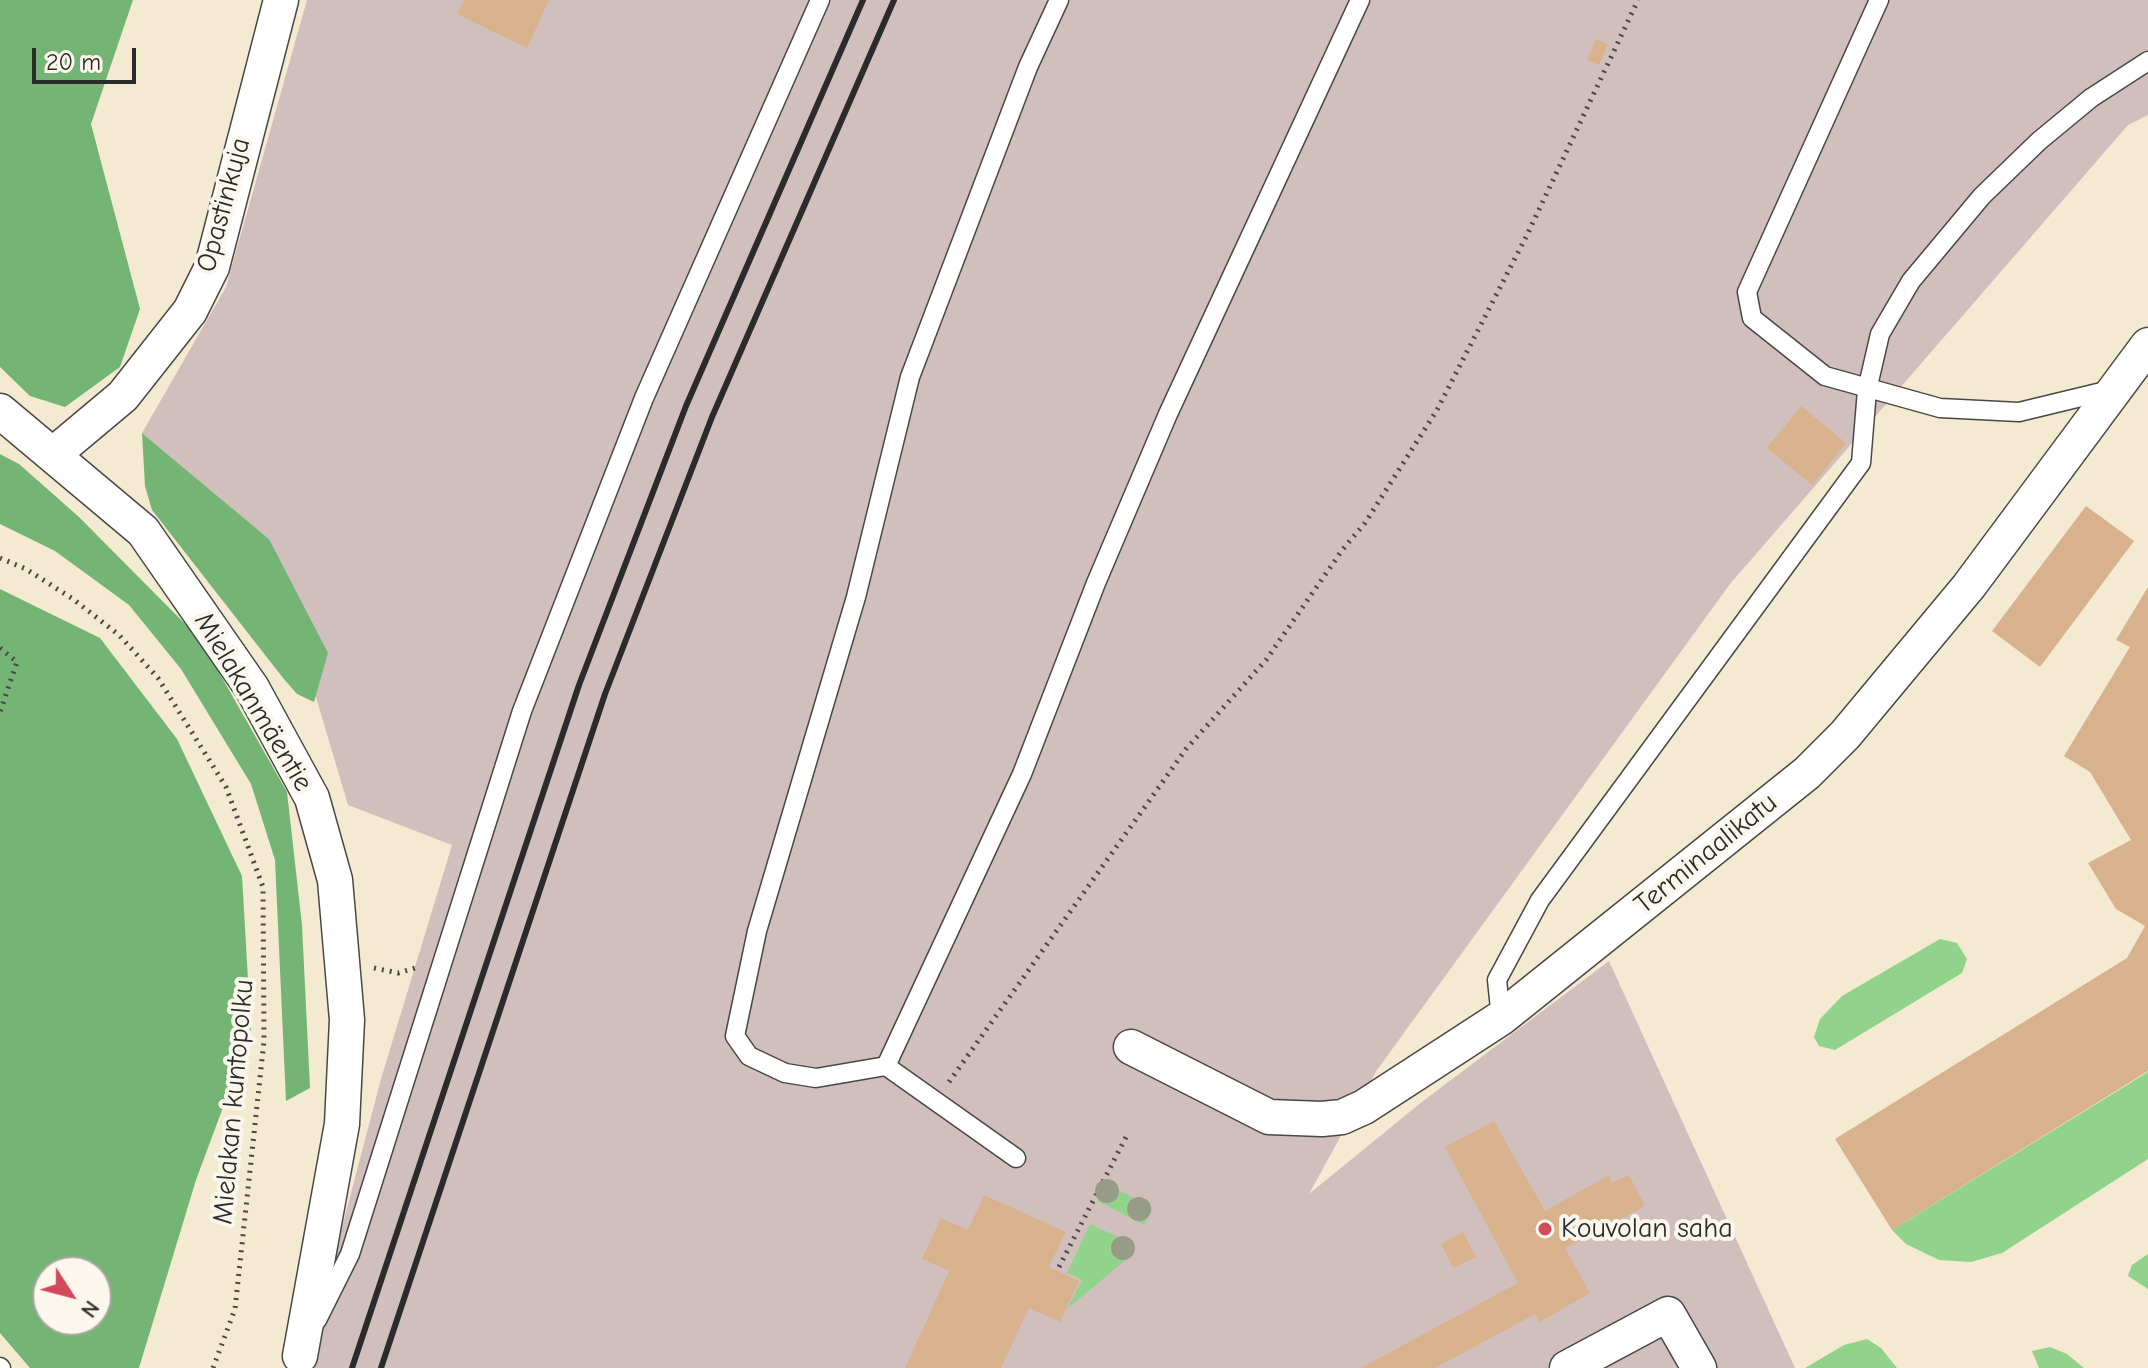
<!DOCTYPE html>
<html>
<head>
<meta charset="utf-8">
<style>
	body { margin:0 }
	#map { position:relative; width:2148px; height:1368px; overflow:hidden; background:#f4e9d1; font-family:"Comic Neue",sans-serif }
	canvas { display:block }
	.north { position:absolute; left:32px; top:1256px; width:80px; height:80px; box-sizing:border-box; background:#fbf7ec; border:2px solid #a8a59f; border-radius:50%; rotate:126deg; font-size:22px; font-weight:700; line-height:32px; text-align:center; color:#2b2b2b }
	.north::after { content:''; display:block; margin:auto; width:28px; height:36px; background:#d1495b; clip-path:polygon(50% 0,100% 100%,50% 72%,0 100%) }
	.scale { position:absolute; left:32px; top:48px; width:104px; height:36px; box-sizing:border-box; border:4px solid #2b2b2b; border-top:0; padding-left:10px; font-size:24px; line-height:28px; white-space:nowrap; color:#2b2b2b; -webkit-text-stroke:6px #fbf7ec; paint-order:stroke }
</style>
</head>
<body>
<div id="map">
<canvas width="2148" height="1368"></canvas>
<div class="north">N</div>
<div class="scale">20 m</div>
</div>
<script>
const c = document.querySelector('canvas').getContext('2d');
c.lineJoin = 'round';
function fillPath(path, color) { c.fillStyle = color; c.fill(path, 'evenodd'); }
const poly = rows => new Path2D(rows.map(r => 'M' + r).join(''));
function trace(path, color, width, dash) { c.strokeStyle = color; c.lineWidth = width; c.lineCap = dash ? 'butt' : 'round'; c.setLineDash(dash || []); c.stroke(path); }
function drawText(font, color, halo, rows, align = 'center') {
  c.font = font + ' "Comic Neue",sans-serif'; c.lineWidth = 8; c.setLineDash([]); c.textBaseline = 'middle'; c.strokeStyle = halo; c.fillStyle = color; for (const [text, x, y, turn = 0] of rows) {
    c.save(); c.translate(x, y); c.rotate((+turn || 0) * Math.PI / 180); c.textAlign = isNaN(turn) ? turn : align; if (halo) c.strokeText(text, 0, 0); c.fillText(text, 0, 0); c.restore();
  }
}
const industrial = poly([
	[307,0,2148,0,2148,115,2128,125,1730,584,1377,1070,1309,1194,1423,1101,1609,961,1795,1368,305,1368,381,1079,452,845,348,805,269,539,142,433,226,287]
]);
const green = poly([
	[1940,939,1957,943,1967,959,1962,973,1835,1050,1819,1046,1814,1037,1820,1019,1842,996],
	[2148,1072,2148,1159,2002,1253,1971,1262,1939,1260,1906,1244,1892,1230],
	[1107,1184,1153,1208,1144,1225,1098,1201],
	[1090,1224,1133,1244,1127,1259,1067,1309,1082,1280,1067,1273],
	[2148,1254,2148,1289,2128,1276,2132,1265],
	[1867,1339,1881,1348,1897,1368,1805,1368,1844,1345],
	[2050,1347,2067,1354,2084,1368,2039,1368,2032,1351]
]);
const forest = poly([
	[0,0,133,0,91,124,140,309,120,367,65,407,30,396,0,367],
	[142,433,269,539,328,653,314,702,297,694,283,678,152,510,145,486],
	[0,454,19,464,79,517,200,639,287,792,302,925,310,1088,286,1101,275,860,251,784,181,669,129,605,55,551,0,524],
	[0,589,100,638,177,739,242,876,251,1032,196,1180,139,1368,30,1368,0,1333],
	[48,1272,96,1272,96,1320,48,1320]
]);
const building = poly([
	[464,0,549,0,527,48,457,14],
	[1596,39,1608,44,1599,65,1587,60],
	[1801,406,1846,443,1812,485,1767,448],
	[2086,506,2134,541,2040,667,1992,631],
	[2148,587,2148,1071,1892,1230,1835,1139,2127,958,2145,926,2116,909,2088,863,2131,840,2090,772,2064,756,2130,647,2116,640],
	[1494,1121,1545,1211,1609,1175,1612,1183,1629,1175,1645,1206,1565,1248,1590,1293,1540,1322,1535,1314,1435,1368,1361,1368,1518,1283,1445,1147],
	[984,1195,1066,1232,1049,1267,1079,1281,1060,1322,1029,1308,1001,1368,905,1368,949,1271,922,1259,941,1218,968,1230],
	[1463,1232,1476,1257,1453,1268,1441,1244]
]);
const path = poly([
	[0,558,26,569,73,599,119,635,158,678,226,787,263,887,264,1041,235,1309,213,1368],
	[0,648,17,662,0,712],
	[374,968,398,973,415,968],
	[949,1082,1186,749,1266,660,1343,549,1365,523,1437,410,1528,233,1638,0],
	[1059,1267,1126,1137]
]);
const service = poly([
	[1879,0,1747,292,1752,318,1825,376,1940,408,2019,412,2110,390],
	[1501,1018,1497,980,1540,900,1861,463,1867,390,1880,334,1911,281,1982,196,2039,141,2091,98,2148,61],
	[886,1066,1022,774,1096,583,1168,414,1360,0],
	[1016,1158,886,1066,816,1078,785,1073,749,1056,735,1036,757,931,856,597,910,377,1028,67,1059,0],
	[317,1320,350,1254,522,711,644,398,820,0],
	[0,1367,1,1368]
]);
const minor = poly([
	[0,411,143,531,252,688,312,798,335,880,347,1020,342,1124,300,1356],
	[55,453,123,396,190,311,212,267,281,0],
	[1131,1047,1269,1117,1322,1119,1342,1117,1364,1107,1501,1018,1807,773,1845,735,1969,586,2148,345],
	[1567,1368,1668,1314,1699,1368]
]);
const rail = poly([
	[352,1368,579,685,686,406,863,0],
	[381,1368,605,694,712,417,894,0]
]);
const trees = [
	[1107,1191],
	[1139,1209],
	[1123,1248]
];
const markers = [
	[1545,1229,8,"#d1495b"]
];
const streetNames = [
	["Opastinkuja",224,205,-75],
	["Mielakanmäentie",253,702,59],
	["Terminaalikatu",1706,854,-39],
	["Mielakan kuntopolku",234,1102,-85]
];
const poiNames = [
	["Kouvolan saha",1561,1229]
];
fillPath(industrial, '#d1bfbe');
fillPath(green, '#91d38a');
fillPath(forest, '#74b576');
fillPath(building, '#d8b28c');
trace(service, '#494844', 21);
trace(minor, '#494844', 37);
trace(path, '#494844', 5, [2, 6]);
trace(service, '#fff', 18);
trace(minor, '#fff', 34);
trace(rail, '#2b2b2b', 6);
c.fillStyle = '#969c86';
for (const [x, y] of trees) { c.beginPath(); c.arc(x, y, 12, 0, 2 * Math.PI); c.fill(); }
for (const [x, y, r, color] of markers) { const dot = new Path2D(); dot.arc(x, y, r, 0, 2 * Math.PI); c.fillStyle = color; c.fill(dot); trace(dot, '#fbf7ec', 3); }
drawText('28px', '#2b2b2b', '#fbf7ec', streetNames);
drawText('28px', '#2b2b2b', '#fbf7ec', poiNames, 'left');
</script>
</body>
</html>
